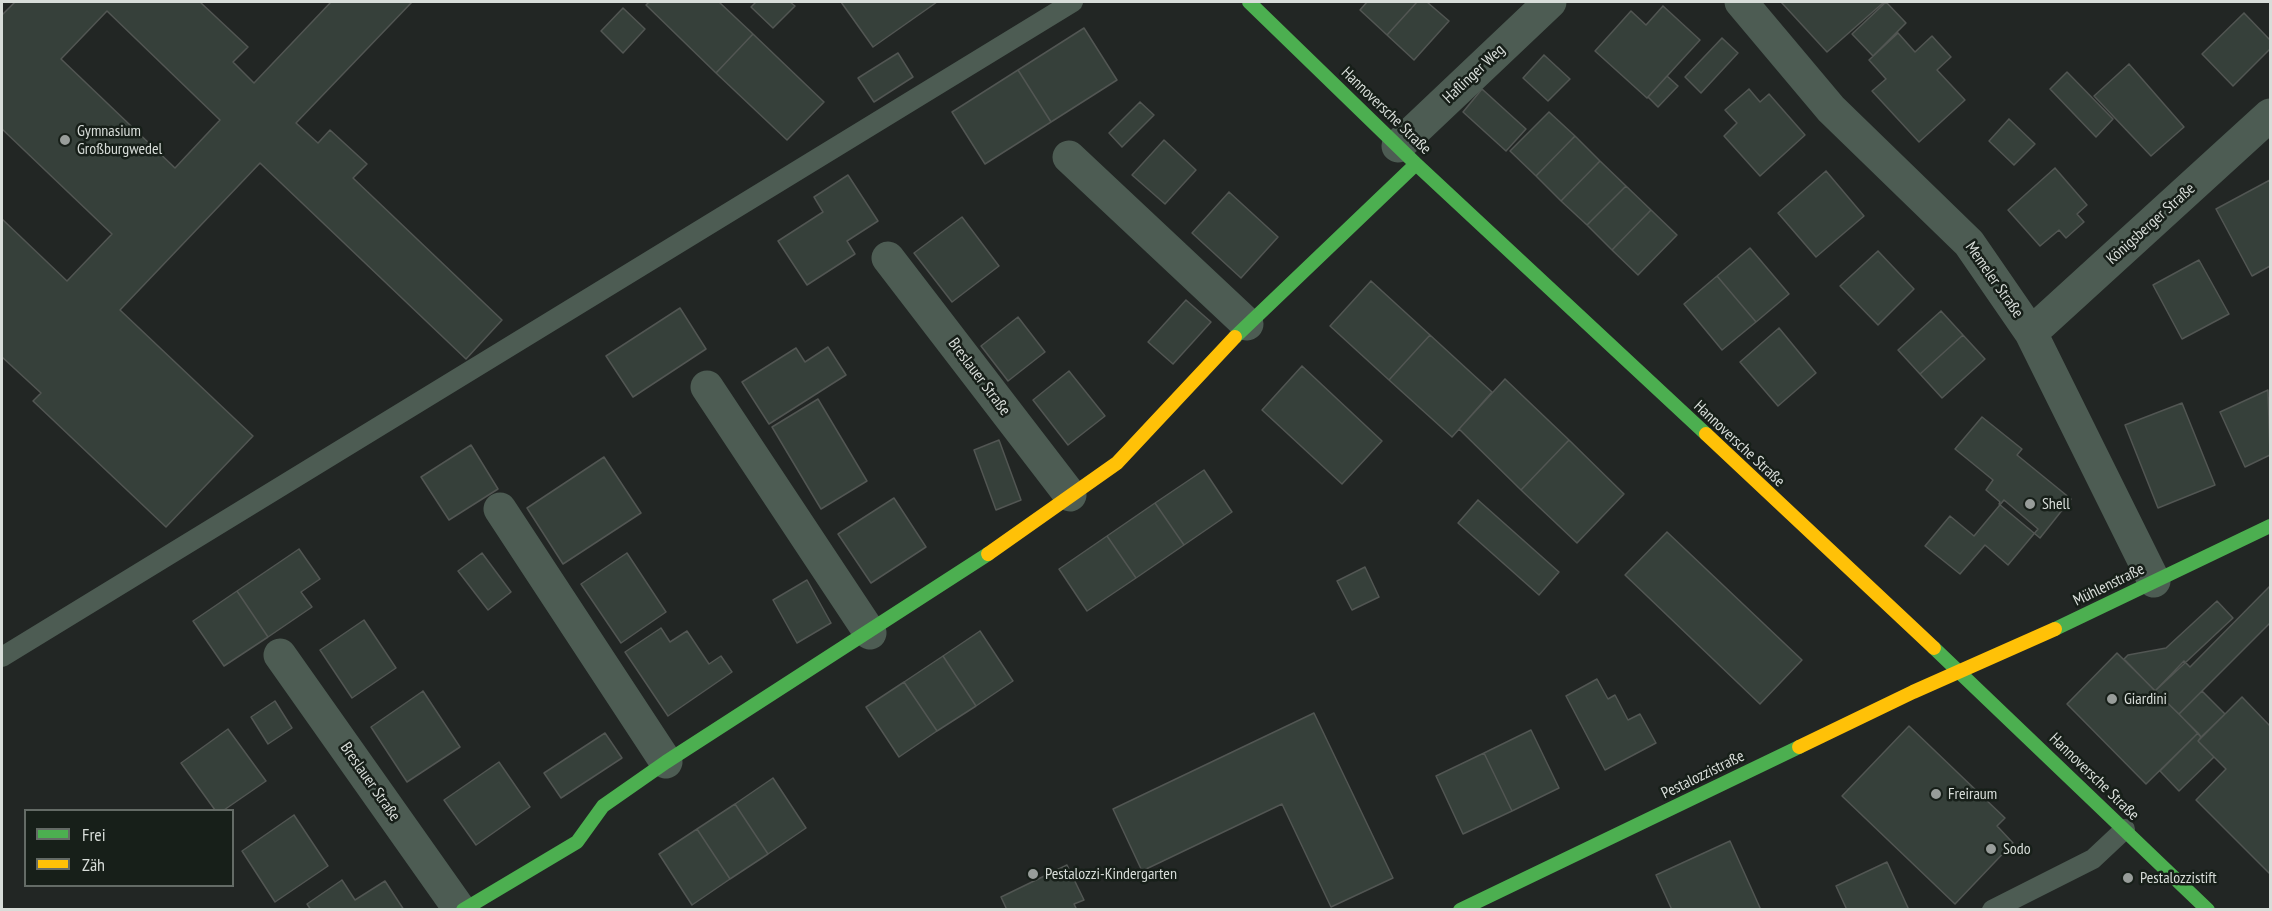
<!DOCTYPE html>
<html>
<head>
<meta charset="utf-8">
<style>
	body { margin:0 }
	#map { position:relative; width:2272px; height:911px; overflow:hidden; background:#222624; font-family:"PT Sans Narrow",sans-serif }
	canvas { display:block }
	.frame { position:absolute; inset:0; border:3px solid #d8ddd9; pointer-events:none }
	.legend { position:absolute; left:24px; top:809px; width:210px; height:78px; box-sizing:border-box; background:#171f19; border:2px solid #646b66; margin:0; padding:8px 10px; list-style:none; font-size:18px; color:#d8ddd9 }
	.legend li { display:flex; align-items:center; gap:12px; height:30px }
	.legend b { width:30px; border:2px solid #646b66 }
</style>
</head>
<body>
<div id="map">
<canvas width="2272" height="911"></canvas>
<div class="frame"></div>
<ul class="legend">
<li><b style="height:8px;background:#4caf50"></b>Frei</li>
<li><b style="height:8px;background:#ffc107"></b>Zäh</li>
</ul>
</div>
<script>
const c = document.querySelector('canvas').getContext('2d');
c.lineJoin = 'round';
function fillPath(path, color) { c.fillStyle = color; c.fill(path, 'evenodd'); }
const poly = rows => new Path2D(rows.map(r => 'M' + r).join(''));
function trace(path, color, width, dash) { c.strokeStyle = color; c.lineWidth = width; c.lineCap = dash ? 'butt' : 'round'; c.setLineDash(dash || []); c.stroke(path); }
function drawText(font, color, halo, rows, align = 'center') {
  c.font = font + ' "PT Sans Narrow",sans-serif'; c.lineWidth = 5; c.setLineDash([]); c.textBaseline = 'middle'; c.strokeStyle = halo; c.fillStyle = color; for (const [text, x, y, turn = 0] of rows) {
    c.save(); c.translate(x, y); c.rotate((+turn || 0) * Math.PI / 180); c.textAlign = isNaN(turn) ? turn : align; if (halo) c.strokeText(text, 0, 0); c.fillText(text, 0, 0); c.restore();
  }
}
const building = poly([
	[15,2,200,2,248,47,233,62,254,83,331,2,412,2,296,123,318,143,330,130,367,164,353,178,502,320,466,359,260,163,120,310,253,436,166,527,33,401,41,393,2,357,2,219,67,281,112,234,2,129,2,15,15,2],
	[107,11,220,120,175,168,61,59,107,11],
	[649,2,719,2,753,34,716,73,646,5,649,2],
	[756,2,790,2,795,6,773,28,751,7,756,2],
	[841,2,937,2,873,47,841,2],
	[1367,2,1417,2,1387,35,1360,10,1367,2],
	[1417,2,1427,2,1449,21,1414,60,1387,35,1417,2],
	[1781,2,1884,2,1827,52,1781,2],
	[1886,2,1906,23,1873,56,1852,34,1886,2],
	[1663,6,1700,40,1647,98,1595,51,1631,11,1646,25,1663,6],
	[623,8,645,29,623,53,601,31,623,8],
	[2244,13,2270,40,2270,49,2233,86,2202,54,2244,13],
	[1084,28,1117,80,1051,122,1018,70,1084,28],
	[1898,33,1915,52,1932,36,1951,57,1937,70,1965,100,1919,142,1872,91,1886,79,1869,60,1898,33],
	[753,34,824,102,787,140,716,73,753,34],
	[1722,38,1738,53,1701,93,1685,77,1722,38],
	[898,53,913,77,874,102,858,78,898,53],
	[1544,55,1570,79,1548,101,1523,78,1544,55],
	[2129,64,2184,127,2151,156,2094,96,2129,64],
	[1018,70,1051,122,985,164,952,112,1018,70],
	[2067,72,2113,119,2096,137,2050,89,2067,72],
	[1667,76,1678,86,1658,107,1648,97,1667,76],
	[1482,89,1526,129,1506,151,1463,112,1482,89],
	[1749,89,1760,102,1769,94,1805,135,1760,176,1724,136,1737,123,1725,110,1749,89],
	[1140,102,1154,115,1122,147,1109,133,1140,102],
	[1549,112,1575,136,1536,176,1510,151,1549,112],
	[2009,119,2035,144,2014,165,1989,141,2009,119],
	[1575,136,1600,161,1561,201,1536,176,1575,136],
	[1164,140,1196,170,1165,204,1132,175,1164,140],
	[1600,161,1626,186,1587,225,1561,201,1600,161],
	[2055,168,2087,205,2077,214,2084,222,2066,238,2059,230,2040,246,2008,210,2055,168],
	[1826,171,1864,216,1816,257,1778,213,1826,171],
	[848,175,878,221,847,241,855,254,807,285,778,241,823,212,814,197,848,175],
	[2270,180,2270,266,2252,276,2216,209,2270,180],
	[1626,186,1651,210,1612,250,1587,225,1626,186],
	[1229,192,1278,237,1241,278,1192,233,1229,192],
	[1651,210,1677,235,1638,275,1612,250,1651,210],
	[962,217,999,266,952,302,914,253,962,217],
	[1750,248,1789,294,1756,322,1717,276,1750,248],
	[1878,251,1914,289,1878,325,1840,286,1878,251],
	[2199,260,2229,314,2182,339,2153,285,2199,260],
	[1717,276,1756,322,1722,350,1684,304,1717,276],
	[1371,281,1430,335,1389,380,1330,326,1371,281],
	[1186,300,1211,322,1173,364,1148,342,1186,300],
	[680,308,706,349,633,397,606,356,680,308],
	[1941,311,1963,335,1920,374,1898,350,1941,311],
	[1018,317,1045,352,1008,381,981,346,1018,317],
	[1779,328,1816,373,1778,406,1740,362,1779,328],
	[1430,335,1492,392,1452,437,1389,380,1430,335],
	[1963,335,1985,359,1942,398,1920,374,1963,335],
	[828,347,846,375,769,424,742,382,796,348,805,362,828,347],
	[1302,366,1382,441,1342,484,1262,410,1302,366],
	[1069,371,1105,416,1068,445,1033,400,1069,371],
	[1505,379,1569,440,1521,490,1459,429,1505,379],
	[2268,390,2270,455,2245,467,2220,412,2268,390],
	[818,399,867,481,821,509,772,427,818,399],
	[2182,403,2215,485,2158,508,2125,425,2182,403],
	[1982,417,2022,449,2017,455,2071,499,2040,538,1999,504,2000,502,1986,490,1993,480,1955,449,1982,417],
	[999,440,1021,500,996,510,974,450,999,440],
	[1569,440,1624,494,1577,543,1521,490,1569,440],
	[471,445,498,489,449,520,421,477,471,445],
	[604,457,641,513,563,564,527,508,604,457],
	[1204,470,1232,512,1184,545,1155,503,1204,470],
	[894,498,926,547,871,583,838,534,894,498],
	[1478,500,1559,572,1539,595,1458,523,1478,500],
	[2004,500,2038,529,2008,565,1985,545,1960,574,1925,546,1950,516,1974,536,2004,500],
	[1155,503,1184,545,1136,578,1107,536,1155,503],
	[1667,532,1802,660,1760,704,1625,575,1667,532],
	[1107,536,1136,578,1087,611,1059,569,1107,536],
	[299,549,320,579,301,592,312,607,268,637,237,591,299,549],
	[482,553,511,592,488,610,458,571,482,553],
	[627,553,666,612,621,643,581,584,627,553],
	[1365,567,1379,597,1352,610,1337,581,1365,567],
	[807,580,831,623,797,643,773,600,807,580],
	[2270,586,2270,623,2179,714,2155,691,2184,661,2190,667,2270,586],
	[237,591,268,637,224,666,193,621,237,591],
	[2217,601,2233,618,2155,691,2124,659,2128,655,2166,648,2217,601],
	[364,620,396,668,352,698,320,650,364,620],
	[661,628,670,642,687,631,709,664,721,656,732,672,668,716,625,652,661,628],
	[980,631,1013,681,976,706,943,656,980,631],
	[2117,653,2198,733,2146,784,2067,704,2117,653],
	[943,656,976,706,937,731,904,682,943,656],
	[1597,679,1608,699,1615,695,1628,720,1640,714,1656,743,1605,770,1566,696,1597,679],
	[904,682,937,731,899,757,866,707,904,682],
	[423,691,460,747,407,782,371,727,423,691],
	[2202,691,2225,714,2201,737,2179,714,2202,691],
	[2242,697,2270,726,2270,874,2196,800,2226,769,2198,741,2242,697],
	[275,701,292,728,268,744,251,717,275,701],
	[1314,713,1393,878,1331,907,1282,804,1142,871,1113,809,1314,713],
	[1909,726,2005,818,1997,826,2013,843,1955,904,1842,796,1909,726],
	[228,729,266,781,224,810,215,810,181,763,228,729],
	[1531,730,1559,788,1512,811,1484,753,1531,730],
	[605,733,622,758,561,798,544,773,605,733],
	[2198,733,2201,737,2198,741,2214,757,2179,791,2160,771,2198,733],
	[1484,753,1512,811,1463,834,1436,776,1484,753],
	[499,762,530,807,476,845,444,800,499,762],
	[773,778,806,828,768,854,735,804,773,778],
	[735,804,768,854,730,879,697,829,735,804],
	[294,815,328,866,275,902,242,851,294,815],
	[697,829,730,879,692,905,659,854,697,829],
	[1730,841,1761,910,1672,910,1656,875,1730,841],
	[1887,862,1909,910,1847,910,1836,886,1887,862],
	[1067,865,1084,900,1074,904,1077,910,1007,910,1001,897,1067,865],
	[342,880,355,900,385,881,404,910,311,910,307,904,342,880]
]);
const lane = poly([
	[2,657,1073,2],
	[1992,910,2093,859,2125,829]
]);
const street = poly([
	[1741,2,1831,109,1969,243,2031,333,2154,581],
	[1398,146,1550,2],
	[1069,157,1247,324],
	[888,258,1070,495],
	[2031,333,2270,115],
	[707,387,870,633],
	[500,509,666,762],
	[280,655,460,910]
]);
const fast = poly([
	[1249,2,1416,164,1706,434],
	[1235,337,1416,164],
	[2055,629,2270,526],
	[1934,648,2208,910],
	[463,910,577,842,603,806,666,762,988,554],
	[1460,910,1799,747]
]);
const slow = poly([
	[1706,434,1934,648],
	[988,554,1117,463,1235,337],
	[1799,747,1913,692,2055,629]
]);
const markers = [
	[65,140,6,"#989d9a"],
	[2030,504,6,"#989d9a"],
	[2112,699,6,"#989d9a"],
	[1936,794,6,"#989d9a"],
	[1991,849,6,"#989d9a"],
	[1033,874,6,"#989d9a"],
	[2128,878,6,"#989d9a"]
];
const streetNames = [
	["Haflinger Weg",1474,74,-43],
	["Hannoversche Straße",1386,111,44],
	["Königsberger Straße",2151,224,-42],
	["Memeler Straße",1994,280,55],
	["Breslauer Straße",979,377,53],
	["Hannoversche Straße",1739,444,43],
	["Mühlenstraße",2109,585,-26],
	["Pestalozzistraße",1703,775,-26],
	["Hannoversche Straße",2094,777,44],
	["Breslauer Straße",370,782,55]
];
const poiNames = [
	["Gymnasium",77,131],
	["Großburgwedel",77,149],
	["Shell",2042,504],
	["Giardini",2124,699],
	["Freiraum",1948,794],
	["Sodo",2003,849],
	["Pestalozzi-Kindergarten",1045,874],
	["Pestalozzistift",2140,878]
];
fillPath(building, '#36403a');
trace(building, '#525653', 1.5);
trace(lane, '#4d5c53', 20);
trace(street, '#4d5c53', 33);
trace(fast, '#4caf50', 14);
trace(slow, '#ffc107', 14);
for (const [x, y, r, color] of markers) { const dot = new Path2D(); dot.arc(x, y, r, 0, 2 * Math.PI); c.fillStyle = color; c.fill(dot); trace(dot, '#171f19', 2); }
drawText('16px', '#d8ddd9', '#171f19', streetNames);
drawText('16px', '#d8ddd9', '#171f19', poiNames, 'left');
</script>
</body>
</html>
